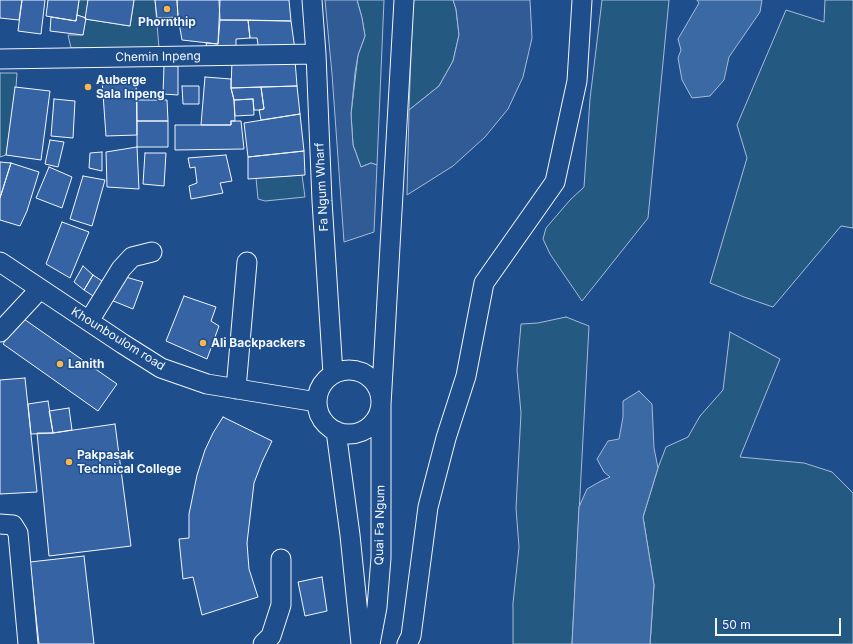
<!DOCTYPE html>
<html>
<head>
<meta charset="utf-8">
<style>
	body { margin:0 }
	#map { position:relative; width:853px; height:644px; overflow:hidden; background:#1f4e8c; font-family:Inter,sans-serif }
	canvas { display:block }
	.scale { position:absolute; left:715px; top:618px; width:126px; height:18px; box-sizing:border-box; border:2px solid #f2f6ff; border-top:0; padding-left:5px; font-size:12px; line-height:14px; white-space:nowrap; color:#f2f6ff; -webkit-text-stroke:3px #1f4e8c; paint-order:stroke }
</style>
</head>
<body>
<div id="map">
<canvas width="853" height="644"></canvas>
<div class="scale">50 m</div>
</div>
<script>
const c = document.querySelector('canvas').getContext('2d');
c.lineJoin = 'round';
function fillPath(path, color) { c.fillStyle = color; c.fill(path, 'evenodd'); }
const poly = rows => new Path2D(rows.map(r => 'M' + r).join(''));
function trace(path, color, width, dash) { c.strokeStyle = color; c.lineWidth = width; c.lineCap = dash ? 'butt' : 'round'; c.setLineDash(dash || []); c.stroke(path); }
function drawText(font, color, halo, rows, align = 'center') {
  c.font = font + ' Inter,sans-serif'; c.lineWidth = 3; c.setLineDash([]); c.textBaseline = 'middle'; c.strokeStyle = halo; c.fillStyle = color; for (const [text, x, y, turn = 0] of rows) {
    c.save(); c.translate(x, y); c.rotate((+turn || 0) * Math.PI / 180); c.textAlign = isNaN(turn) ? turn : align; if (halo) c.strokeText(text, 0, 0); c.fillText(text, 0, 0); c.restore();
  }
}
const green = poly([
	[79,0,88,0,86,18,77,15,79,0],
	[134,0,155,0,159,48,71,48,68,35,83,35,85,19,130,26,134,0],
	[357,0,384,0,377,165,371,163,361,167,353,145,351,114,358,55,365,36,362,18,357,0],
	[413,0,453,0,456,9,459,35,453,61,439,86,409,110,413,0],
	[602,0,669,0,648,218,582,301,550,254,543,239,546,228,570,200,584,187,590,99,602,0],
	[825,0,853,0,853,228,841,226,773,307,744,297,710,283,747,158,737,125,786,10,824,22,825,0],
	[0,73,17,73,16,87,6,155,0,157,0,73],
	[302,175,305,197,265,201,258,199,256,178,302,175],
	[566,317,589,326,572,644,513,644,513,603,519,547,516,508,521,413,517,370,521,324,538,323,566,317],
	[730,332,780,359,740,457,804,463,832,472,853,493,853,644,650,644,654,585,643,517,658,468,666,447,688,437,700,416,723,390,730,332]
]);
const parking = poly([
	[325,0,357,0,362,18,365,36,358,55,355,73,351,114,353,145,361,167,371,163,377,165,374,232,344,242,332,74,325,0],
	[453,0,530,0,532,38,523,77,508,109,485,137,453,166,407,195,409,110,439,86,453,61,459,35,456,9,453,0]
]);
const water = poly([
	[697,0,762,0,760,12,729,57,724,80,710,96,692,98,682,80,678,58,681,50,678,39,699,3,697,0],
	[639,391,652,404,654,448,658,468,643,517,654,585,650,644,572,644,579,507,587,489,601,481,610,477,604,472,597,459,608,441,619,439,623,417,623,401,639,391]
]);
const building = poly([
	[0,0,22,0,19,20,0,18,0,0],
	[22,0,45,0,41,34,18,31,22,0],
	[48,0,79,0,76,21,46,16,48,0],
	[88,0,134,0,130,26,85,19,88,0],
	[155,0,177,0,178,17,157,18,155,0],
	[177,0,220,0,218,44,182,40,178,17,177,0],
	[219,0,289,0,291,21,220,20,219,0],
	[77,15,86,18,83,35,50,31,51,17,76,21,77,15],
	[220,20,248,20,250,38,236,39,236,47,207,48,206,43,218,44,220,20],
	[248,20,291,21,295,50,259,51,257,38,250,38,248,20],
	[295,60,297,86,231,88,232,61,295,60],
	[164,66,178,66,178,95,163,94,164,66],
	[205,77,231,79,231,88,234,100,235,121,231,121,231,125,201,125,205,77],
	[136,79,137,135,106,136,102,80,136,79],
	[182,86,199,86,199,104,183,104,182,86],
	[297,86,300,114,261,120,259,110,264,109,261,87,297,86],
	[15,87,50,91,41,160,6,155,15,87],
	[261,87,264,109,259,110,254,110,253,99,234,100,231,88,261,87],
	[54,99,75,101,73,138,51,136,54,99],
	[253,99,254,115,235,116,234,100,253,99],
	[137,100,167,100,168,121,137,121,137,100],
	[300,114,304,151,248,157,244,123,300,114],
	[137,121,168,121,168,147,137,147,137,121],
	[231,121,241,121,244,149,175,150,175,125,231,125,231,121],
	[50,140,64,142,58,167,45,164,50,140],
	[137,147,139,189,107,187,106,152,137,147],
	[304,151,305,175,248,179,248,157,304,151],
	[102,152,102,171,89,168,90,153,102,152],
	[145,153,166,153,164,186,143,184,145,153],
	[226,155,232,181,220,183,223,193,191,199,189,186,197,183,195,167,190,168,188,158,226,155],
	[0,162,11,163,0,198,0,162],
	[11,163,39,172,27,211,20,226,0,220,0,198,11,163],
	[49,167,72,177,62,208,36,198,49,167],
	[83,176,105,180,92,226,70,219,83,176],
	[62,222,89,232,70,278,46,264,62,222],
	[83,266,93,275,84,290,74,282,83,266],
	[112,273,143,282,133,309,101,296,112,273],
	[93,275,105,283,96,298,84,290,93,275],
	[184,296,216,307,211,321,219,326,207,359,166,341,184,296],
	[21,317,117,384,98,411,3,344,21,317],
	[25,378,37,492,0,494,0,380,25,378],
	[48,401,53,433,31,434,28,404,48,401],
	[69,408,72,430,53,433,49,411,69,408],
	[223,417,272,441,262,462,254,483,247,543,249,569,258,597,202,615,193,577,183,579,179,539,189,538,189,514,197,475,205,450,213,433,223,417],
	[115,424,131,546,49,556,37,433,53,433,115,424],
	[84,556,94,644,39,644,30,562,84,556],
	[322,577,327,611,305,616,298,582,322,577]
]);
const minor = poly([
	[312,0,316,54,322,201,333,374],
	[0,59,316,54],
	[0,262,123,344,161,368,207,384,317,402],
	[89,321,121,269,132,257,152,252],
	[0,332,40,289],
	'317 402a32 32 0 1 1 64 0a32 32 0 1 1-64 0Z',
	[236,389,247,262],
	[336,431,350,535,361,644],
	[0,524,13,525,18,533,28,644],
	[263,644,271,636,281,605,281,559],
	[370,644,377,607,381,558,381,405,404,0],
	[407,644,411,636,428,507,446,438,466,376,484,283,555,182,577,81,582,0]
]);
const markers = [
	[167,9,4,"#ffb74d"],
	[88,87,4,"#ffb74d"],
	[203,343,4,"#ffb74d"],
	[60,364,4,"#ffb74d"],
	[69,462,4,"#ffb74d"]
];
const poiNames = [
	["Phornthip",167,22,"center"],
	["Auberge",96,80],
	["Sala Inpeng",96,94],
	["Ali Backpackers",211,343],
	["Lanith",68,364],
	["Pakpasak",77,455],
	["Technical College",77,469]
];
const streetNames = [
	["Chemin Inpeng",158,57,-1],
	["Fa Ngum Wharf",322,187,-93],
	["Khounboulom road",118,339,32],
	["Quai Fa Ngum",380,525,-89]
];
fillPath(green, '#245a82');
trace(green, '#a8bbd7', 1);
fillPath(parking, '#305b95');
trace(parking, '#a8bbd7', 1);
fillPath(water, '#3b69a3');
trace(water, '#a8bbd7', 1);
fillPath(building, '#3563a3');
trace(building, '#f2f6ff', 1);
trace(minor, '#f2f6ff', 21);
trace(minor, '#1f4e8c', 19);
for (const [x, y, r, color] of markers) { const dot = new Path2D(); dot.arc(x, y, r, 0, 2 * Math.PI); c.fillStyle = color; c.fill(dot); trace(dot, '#1f4e8c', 1.5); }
drawText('bold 12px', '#f2f6ff', '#1f4e8c', poiNames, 'left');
drawText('12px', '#f2f6ff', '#1f4e8c', streetNames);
</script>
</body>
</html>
